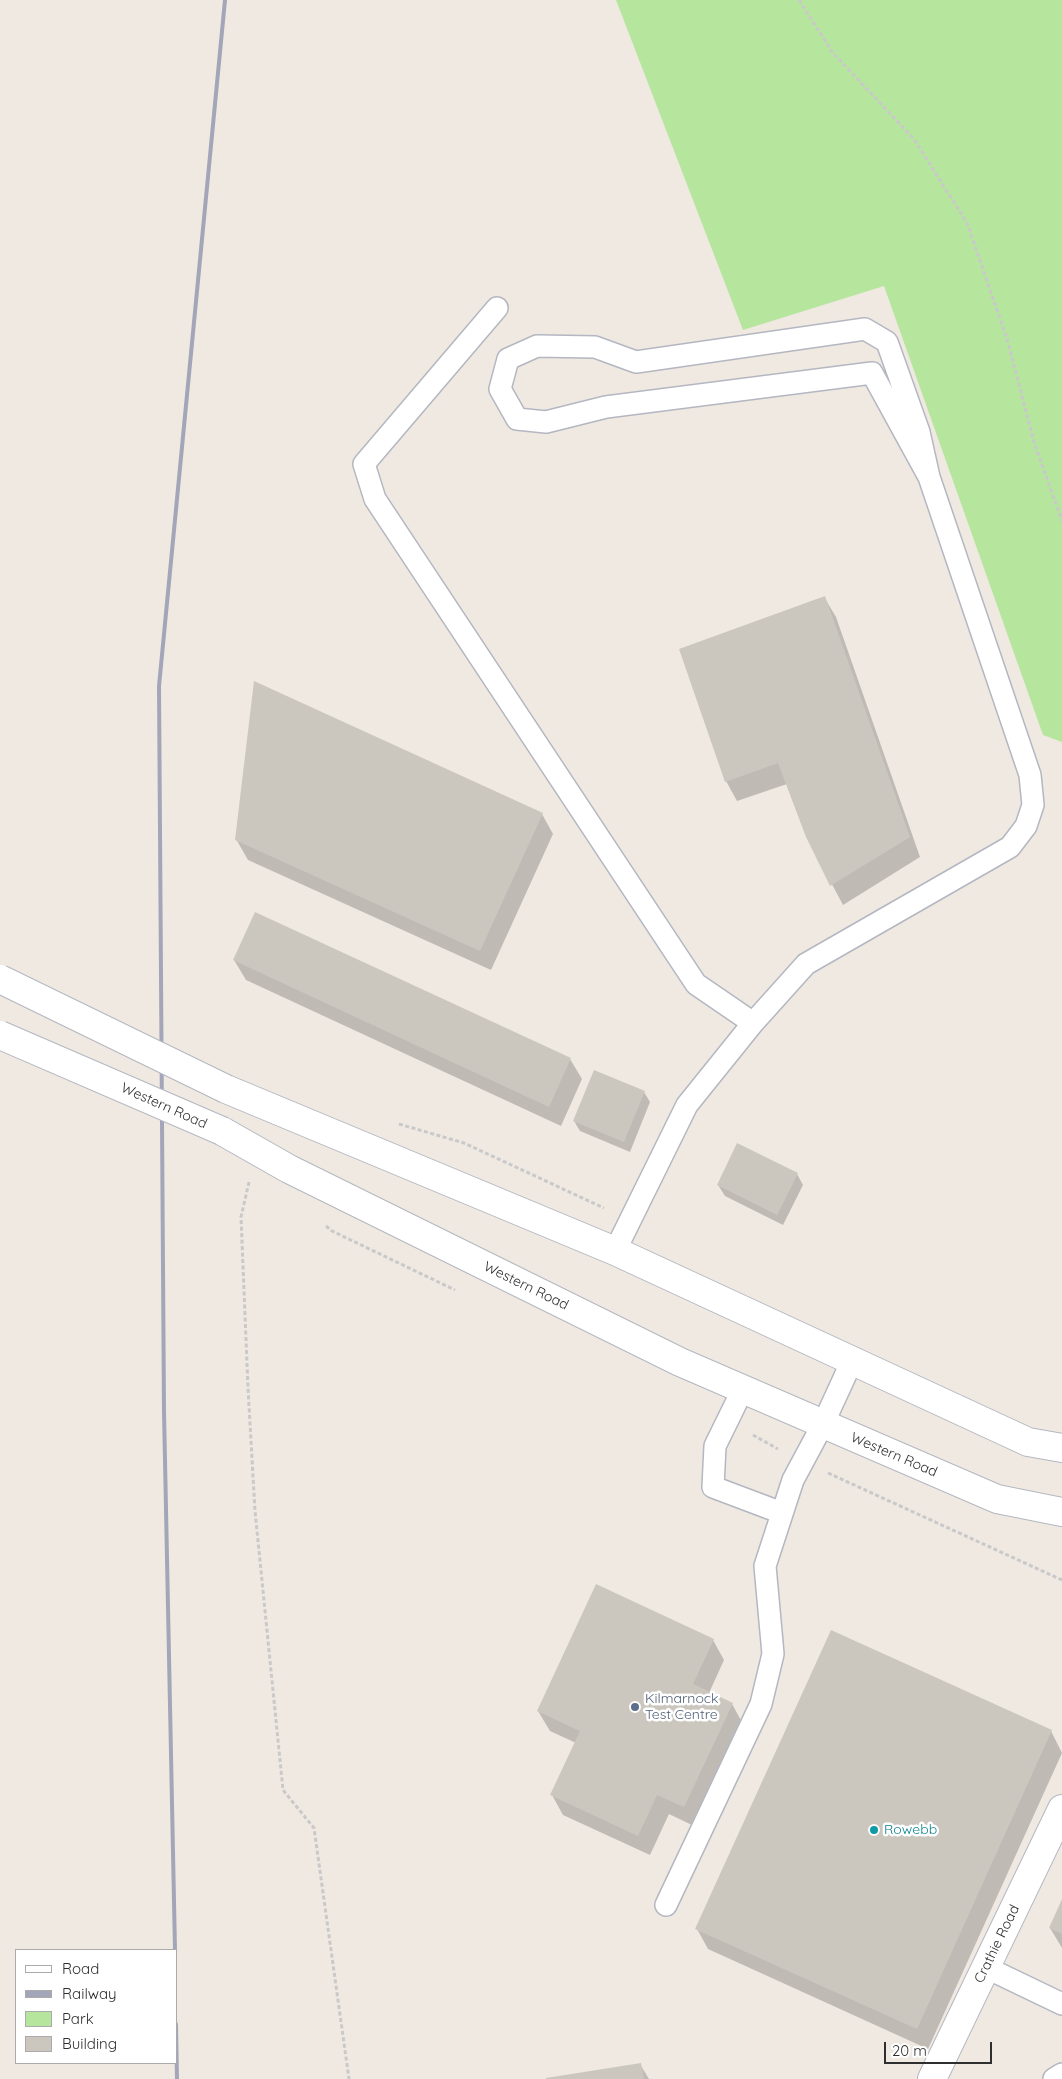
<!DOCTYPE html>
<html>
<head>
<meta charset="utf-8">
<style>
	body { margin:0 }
	#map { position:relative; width:1062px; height:2079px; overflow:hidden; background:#efe9e1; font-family:Quicksand,sans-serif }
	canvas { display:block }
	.legend { position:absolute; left:15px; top:1949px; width:162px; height:115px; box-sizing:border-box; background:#fff; border:1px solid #ababab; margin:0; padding:6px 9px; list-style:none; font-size:15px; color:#2e2e2e }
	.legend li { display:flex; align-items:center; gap:10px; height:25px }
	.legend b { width:25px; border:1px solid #ababab }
	.scale { position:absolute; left:884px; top:2042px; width:108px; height:22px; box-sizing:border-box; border:2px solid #2e2e2e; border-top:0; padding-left:6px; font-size:15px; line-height:18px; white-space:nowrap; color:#2e2e2e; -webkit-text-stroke:4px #fff; paint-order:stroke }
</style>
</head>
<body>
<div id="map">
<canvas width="1062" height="2079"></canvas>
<ul class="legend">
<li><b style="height:6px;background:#fff"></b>Road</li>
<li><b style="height:6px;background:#a3a6b8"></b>Railway</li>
<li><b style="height:14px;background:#b6e59e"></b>Park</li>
<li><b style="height:14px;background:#cbc7bf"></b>Building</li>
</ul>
<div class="scale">20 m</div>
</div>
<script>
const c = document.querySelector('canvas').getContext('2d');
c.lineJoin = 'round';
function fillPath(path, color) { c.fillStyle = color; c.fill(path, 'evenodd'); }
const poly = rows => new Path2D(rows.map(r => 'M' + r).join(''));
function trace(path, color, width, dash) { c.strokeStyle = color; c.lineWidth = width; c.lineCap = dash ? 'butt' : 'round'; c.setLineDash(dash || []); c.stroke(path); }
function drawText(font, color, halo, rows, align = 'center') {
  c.font = font + ' Quicksand,sans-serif'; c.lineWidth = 5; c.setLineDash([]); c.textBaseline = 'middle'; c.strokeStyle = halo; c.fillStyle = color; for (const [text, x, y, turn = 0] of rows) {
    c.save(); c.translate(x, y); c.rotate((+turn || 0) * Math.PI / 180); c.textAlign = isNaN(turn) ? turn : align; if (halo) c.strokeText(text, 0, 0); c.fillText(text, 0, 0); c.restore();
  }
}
const green = poly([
	[616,0,1062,0,1062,742,1043,735,884,286,743,330]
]);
const shadow = poly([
	[824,597,836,617,920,857,843,905,807,837,787,784,737,801,726,781],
	[542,814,553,834,491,970,248,860,236,839],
	[234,960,570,1059,582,1079,561,1126,246,980],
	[644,1092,650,1102,630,1152,580,1131,574,1121],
	[797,1174,803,1185,783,1225,725,1196,718,1185],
	[713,1640,724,1660,709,1693,732,1704,743,1724,696,1827,669,1814,650,1855,563,1815,552,1795,576,1743,550,1731,538,1711],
	[1051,1731,1062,1753,928,2049,708,1949,697,1929],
	[1062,1902,1062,1948,1050,1928],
	[640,2064,649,2079,547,2079]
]);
const building = poly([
	[825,596,910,837,830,886,806,837,778,763,725,782,679,649],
	[254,681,543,813,480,951,235,840],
	[255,912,571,1058,549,1107,233,960],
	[594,1070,645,1091,624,1142,573,1121],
	[737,1143,798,1173,777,1215,717,1185],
	[596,1584,714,1639,693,1684,733,1703,684,1807,657,1795,638,1836,550,1795,580,1731,537,1711],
	[831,1630,1052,1730,917,2029,695,1929],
	[1062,1899,1062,1934,1049,1928],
	[641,2063,644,2079,546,2079,546,2078]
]);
const path = poly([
	[799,0,833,53,914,139,967,223,1007,339,1034,442,1062,521],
	[399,1124,464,1143,604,1208],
	[249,1182,241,1217,248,1388,255,1511,283,1790,314,1828,349,2079],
	[326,1226,332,1231,455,1290],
	[753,1435,778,1449],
	[828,1473,1062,1580]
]);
const lane = poly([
	[497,308,364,464,375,499,696,984,753,1023],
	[615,1251,687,1105,753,1023,806,964,1010,847,1026,826,1033,805,1030,775,929,477,919,432,887,342,865,329,636,362,595,347,537,346,508,359,500,389,517,419,546,422,606,407,872,373,929,477],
	[743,1389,715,1446,713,1487,782,1513],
	[666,1905,761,1704,773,1654,765,1566,793,1480,823,1424,852,1361],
	[985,1967,1062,2004],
	[1054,2079,1062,2074]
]);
const street = poly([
	[932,2079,1062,1809]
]);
const secondary = poly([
	[226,1089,615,1251,1028,1442,1062,1448],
	[222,1131,289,1169,680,1362,997,1499,1062,1512]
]);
const rail = poly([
	[175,1950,164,1411,159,686,225,0],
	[176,2024,177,2079]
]);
const secondaryBridge = poly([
	[0,979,226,1089],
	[0,1035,222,1131]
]);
const markers = [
	[635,1707,5,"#5c6f8a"],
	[874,1830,5,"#0f9aa8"]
];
const streetNames = [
	["Western Road",164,1106,24],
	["Western Road",526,1286,26],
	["Western Road",894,1455,23],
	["Crathie Road",997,1944,-64]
];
const serviceNames = [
	["Kilmarnock",645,1699],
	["Test Centre",645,1715]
];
const cultureNames = [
	["Rowebb",884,1830]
];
fillPath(green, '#b6e59e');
fillPath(shadow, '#0003');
fillPath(building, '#cbc7bf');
trace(lane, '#b4b7c1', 24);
trace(street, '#b4b7c1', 30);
trace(secondary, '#b4b7c1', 30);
trace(path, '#c9c9c9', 3, [4, 2.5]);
trace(lane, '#fff', 21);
trace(street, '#fff', 28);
trace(secondary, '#fff', 28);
trace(rail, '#a3a6b8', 4);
trace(secondaryBridge, '#b4b7c1', 30, []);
trace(secondaryBridge, '#fff', 28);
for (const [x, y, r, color] of markers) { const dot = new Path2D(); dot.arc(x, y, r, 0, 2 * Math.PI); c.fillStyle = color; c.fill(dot); trace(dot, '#fff', 2); }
drawText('14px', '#2e2e2e', '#fff', streetNames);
drawText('14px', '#4e5e75', '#fff', serviceNames, 'left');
drawText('14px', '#0d838f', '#fff', cultureNames, 'left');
</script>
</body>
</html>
